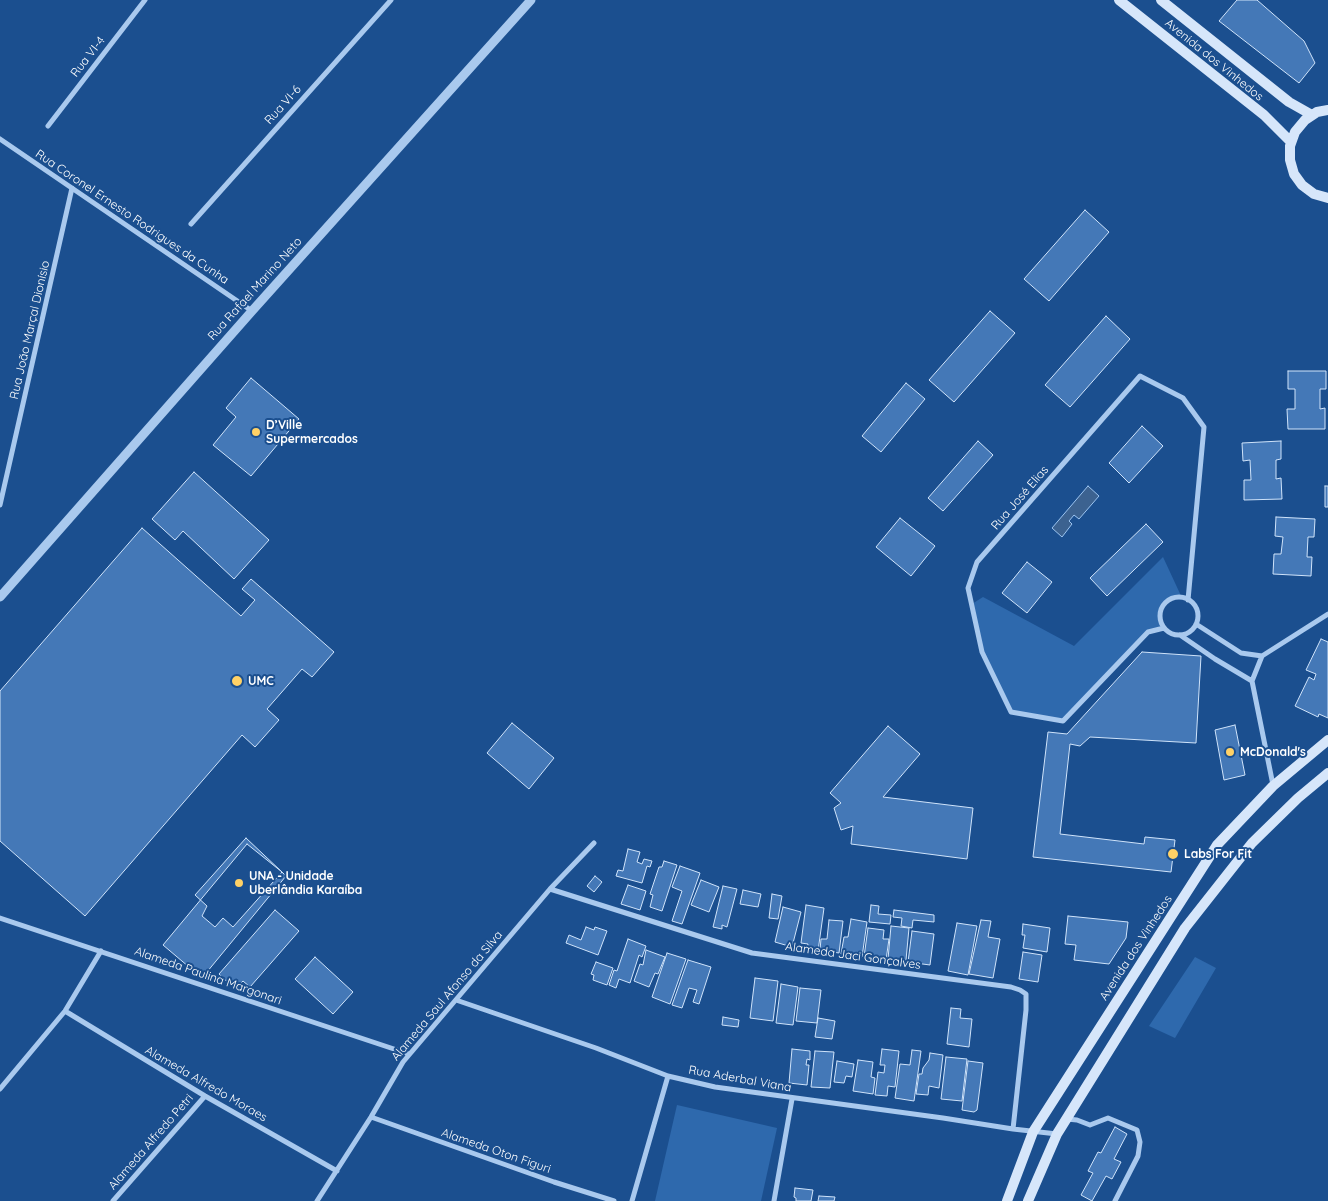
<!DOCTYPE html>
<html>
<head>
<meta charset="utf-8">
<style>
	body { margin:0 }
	canvas { display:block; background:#1b4f8f }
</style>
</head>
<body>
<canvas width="1328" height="1201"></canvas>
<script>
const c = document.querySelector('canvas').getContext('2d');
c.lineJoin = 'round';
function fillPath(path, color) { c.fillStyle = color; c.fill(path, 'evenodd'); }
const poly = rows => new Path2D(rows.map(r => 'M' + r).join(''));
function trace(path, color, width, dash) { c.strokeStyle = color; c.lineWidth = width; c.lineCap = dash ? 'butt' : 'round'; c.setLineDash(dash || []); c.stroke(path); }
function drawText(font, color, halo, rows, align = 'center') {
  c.font = font + ' Quicksand,sans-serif'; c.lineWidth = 4; c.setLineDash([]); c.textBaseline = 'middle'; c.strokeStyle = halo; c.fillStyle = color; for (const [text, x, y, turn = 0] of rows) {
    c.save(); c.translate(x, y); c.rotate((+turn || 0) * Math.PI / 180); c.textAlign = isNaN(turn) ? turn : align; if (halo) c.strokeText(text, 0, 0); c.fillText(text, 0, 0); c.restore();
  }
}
const green = poly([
	[1163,557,1182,598,1169,600,1161,610,1160,616,1164,628,1148,632,1063,721,1011,712,982,652,972,604,983,597,1074,646],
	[1195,957,1216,968,1175,1038,1149,1026],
	[677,1105,777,1128,761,1201,655,1201]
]);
const water = poly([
	[1088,486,1099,496,1079,519,1074,515,1069,521,1072,524,1062,537,1052,528,1088,486]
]);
const building = poly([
	[1237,0,1257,0,1304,41,1315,63,1299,83,1219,21,1237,0],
	[1085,210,1109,232,1049,301,1024,279,1085,210],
	[990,311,1015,333,954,402,929,380,990,311],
	[1106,316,1130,339,1070,407,1045,385,1106,316],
	[1288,371,1326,371,1326,389,1320,389,1320,409,1325,408,1325,429,1288,429,1287,409,1295,409,1295,389,1288,389,1288,371],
	[251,378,299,419,251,476,213,445,236,417,226,408,251,378],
	[906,383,925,399,881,452,862,436,906,383],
	[1142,426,1163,446,1129,483,1109,463,1142,426],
	[978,441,993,455,943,511,928,498,978,441],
	[1281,441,1281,459,1276,460,1276,479,1281,478,1282,499,1244,500,1244,480,1251,480,1250,460,1243,461,1242,443,1281,441],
	[194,472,269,540,234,579,183,531,175,540,152,519,194,472],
	[1325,486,1328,486,1328,507,1325,507,1325,486],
	[1276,517,1315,519,1314,537,1308,537,1307,557,1312,557,1311,576,1273,574,1274,554,1281,554,1283,537,1275,536,1276,517],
	[900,518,935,546,911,576,876,547,900,518],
	[1146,524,1163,542,1107,596,1090,578,1146,524],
	[142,528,241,616,255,600,242,589,251,579,334,652,312,677,302,669,267,709,279,720,255,747,242,735,85,916,0,841,0,691,142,528],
	[1027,562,1052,582,1027,613,1002,593,1027,562],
	[1321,639,1328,642,1328,718,1319,714,1318,717,1295,706,1309,677,1314,680,1316,674,1306,670,1321,639],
	[1142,652,1201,656,1196,743,1090,737,1080,746,1070,744,1060,834,1144,844,1145,837,1175,840,1171,872,1033,857,1048,732,1067,734,1142,652],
	[512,723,554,758,529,789,487,753,512,723],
	[1235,725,1245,775,1224,780,1215,730,1235,725],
	[888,726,920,754,883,797,973,808,967,859,851,844,853,826,841,830,834,808,841,803,830,793,888,726],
	[246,838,282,872,233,927,223,918,215,927,202,916,207,906,195,895,246,838],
	[247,844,282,872,286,876,202,978,163,945,247,844],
	[628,849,640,852,637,862,642,864,644,859,652,861,650,867,647,866,642,883,616,876,618,870,623,871,628,849],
	[664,861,677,865,662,911,650,907,653,895,650,894,659,867,662,867,664,861],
	[680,866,700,873,682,924,672,921,682,891,672,887,680,866],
	[595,876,602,882,594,892,587,886,595,876],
	[701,880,719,887,709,912,691,905,701,880],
	[628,885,646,891,640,910,621,904,628,885],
	[723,886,737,889,727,927,722,925,722,929,713,927,723,886],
	[743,890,761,894,758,907,740,904,743,890],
	[772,894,782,896,778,919,769,918,772,894],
	[806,905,824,908,818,951,807,949,808,944,801,943,806,905],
	[871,905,879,906,878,914,891,915,890,924,869,922,871,905],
	[783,907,801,912,792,947,775,942,783,907],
	[275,910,299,931,250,987,243,981,235,989,219,974,275,910],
	[894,910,934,915,934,922,913,920,912,928,901,926,902,918,893,917,894,910],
	[1068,916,1128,922,1126,938,1109,964,1074,960,1076,945,1065,944,1068,916],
	[851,919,867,922,862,957,841,954,844,937,848,937,851,919],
	[829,920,843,921,839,953,820,950,821,939,827,939,829,920],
	[981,920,991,921,988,937,1000,939,993,978,969,974,981,920],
	[957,923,977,926,968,975,948,971,957,923],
	[1023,924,1050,928,1047,952,1023,948,1025,935,1022,935,1023,924],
	[891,926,909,928,906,960,888,959,891,926],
	[586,927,594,930,595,927,607,931,598,955,566,943,569,935,581,940,586,927],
	[868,928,884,930,883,939,889,939,886,960,864,957,868,928],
	[912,931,934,934,930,965,908,962,912,931],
	[628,939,646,946,642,957,639,955,630,983,619,979,616,988,609,985,614,970,617,971,628,939],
	[646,950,665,957,658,974,655,973,649,987,634,981,640,964,643,965,646,950],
	[1023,952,1042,955,1038,982,1019,979,1023,952],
	[667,953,686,959,670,1004,652,997,667,953],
	[315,957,353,992,333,1014,295,979,315,957],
	[688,960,711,967,699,1004,693,1002,697,990,689,988,682,1008,672,1005,688,960],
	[596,962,613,968,607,985,593,980,594,975,591,974,596,962],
	[755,978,778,981,773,1021,750,1018,755,978],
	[781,984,798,987,793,1025,776,1023,781,984],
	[800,988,821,990,817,1023,796,1021,800,988],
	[951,1008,961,1009,960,1018,972,1019,969,1047,947,1044,951,1008],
	[723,1017,739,1020,738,1027,722,1025,723,1017],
	[818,1018,835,1021,832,1039,815,1037,818,1018],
	[792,1049,810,1051,810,1060,807,1059,806,1065,809,1065,807,1085,789,1083,792,1049],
	[882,1049,899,1051,895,1087,888,1086,887,1096,875,1095,878,1072,884,1073,885,1065,880,1065,882,1049],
	[912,1050,921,1051,914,1101,895,1098,900,1064,910,1065,912,1050],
	[815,1051,834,1052,830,1088,811,1087,815,1051],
	[930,1053,943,1055,939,1088,929,1086,928,1095,916,1094,919,1074,922,1074,923,1068,929,1060,930,1053],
	[946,1057,967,1059,962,1101,941,1099,946,1057],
	[858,1060,873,1062,871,1077,875,1078,873,1094,853,1091,858,1060],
	[837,1061,854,1064,852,1077,846,1076,844,1083,834,1082,837,1061],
	[968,1061,983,1063,977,1110,974,1112,962,1110,968,1061],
	[1115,1127,1127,1134,1114,1159,1121,1162,1112,1179,1106,1176,1092,1201,1081,1195,1093,1173,1088,1171,1098,1152,1101,1153,1115,1127],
	[795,1188,813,1190,811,1201,796,1201,796,1198,794,1197,795,1188],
	[819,1196,835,1197,834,1201,818,1201,819,1196]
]);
const minor = poly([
	[48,126,145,0],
	[0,139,252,311],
	[191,224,391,0],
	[0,505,72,188],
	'1160 616a19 19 0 1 1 38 0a19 19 0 1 1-38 0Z',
	[1196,624,1241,653,1262,656],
	[1164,628,1148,632,1063,721,1011,712,982,652,968,588,977,562,1140,376,1183,398,1204,427,1188,600],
	[1180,635,1215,659,1252,681],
	[1252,681,1273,785],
	[1252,681,1262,656,1328,614],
	[550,889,752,953,1011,987,1020,990,1026,994,1026,1010,1013,1129],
	[0,918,409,1054],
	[456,1000,596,1048,668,1076,715,1087,943,1118,1013,1129,1057,1134],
	[65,1011,205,1096,337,1171],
	[0,1089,65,1011,101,951],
	[371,1117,554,1182,614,1201],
	[1067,1119,1077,1120,1090,1125,1108,1118,1137,1130,1140,1142,1138,1156,1115,1201],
	[113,1201,205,1096],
	[317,1201,371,1117,403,1062,550,889,594,843],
	[632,1201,668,1076],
	[774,1201,792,1099]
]);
const tertiary = poly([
	[0,597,252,311,531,0]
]);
const secondary = poly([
	[1119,0,1264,115,1291,142],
	[1161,0,1289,102,1312,115],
	[1328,110,1317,112,1305,120,1295,132,1290,146,1290,160,1294,174,1302,185,1314,194,1328,198],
	[1007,1201,1033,1132,1217,845,1273,786,1328,740],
	[1028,1201,1057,1134,1185,928,1252,843,1298,798,1328,773]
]);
const markers = [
	[256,432,5,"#ffd166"],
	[237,681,6,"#ffd166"],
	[1230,752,5,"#ffd166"],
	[1173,854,6,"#ffd166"],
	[239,883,5,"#ffd166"]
];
const streetNames = [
	["Rua VI-4",88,57,-52],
	["Avenida dos Vinhedos",1214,60,39],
	["Rua VI-6",283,105,-48],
	["Rua Coronel Ernesto Rodrigues da Cunha",132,217,34],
	["Rua Rafael Marino Neto",255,289,-48],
	["Rua João Marçal Dionísio",30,330,-77],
	["Rua José Elias",1020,498,-49],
	["Avenida dos Vinhedos",1136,948,-57],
	["Alameda Jaci Gonçalves",853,956,8],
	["Alameda Paulina Margonari",208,976,19],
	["Alameda Saul Afonso da Silva",447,996,-50],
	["Rua Aderbal Viana",740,1079,10],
	["Alameda Alfredo Moraes",206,1084,30],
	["Alameda Alfredo Petri",151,1142,-49],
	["Alameda Oton Figuri",496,1151,19]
];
const poiNames = [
	["D’Ville",266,425],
	["Supermercados",266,439],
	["UMC",248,681],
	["McDonald's",1240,752],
	["Labs For Fit",1184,854],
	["UNA - Unidade",249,876],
	["Uberlândia Karaíba",249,890]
];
fillPath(green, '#2e69ad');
fillPath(water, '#3c6290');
trace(water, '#9cc4f0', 1);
fillPath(building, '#4478b7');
trace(building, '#cfe3fa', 1);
trace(minor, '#a9c9ee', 5);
trace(tertiary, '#a9c9ee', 9);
trace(secondary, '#d6e6fa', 10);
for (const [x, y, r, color] of markers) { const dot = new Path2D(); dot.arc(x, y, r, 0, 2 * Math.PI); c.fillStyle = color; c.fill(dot); trace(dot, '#1b4f8f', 2); }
drawText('12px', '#fff', '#1b4f8f', streetNames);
drawText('bold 12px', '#fff', '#1b4f8f', poiNames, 'left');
</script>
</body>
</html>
